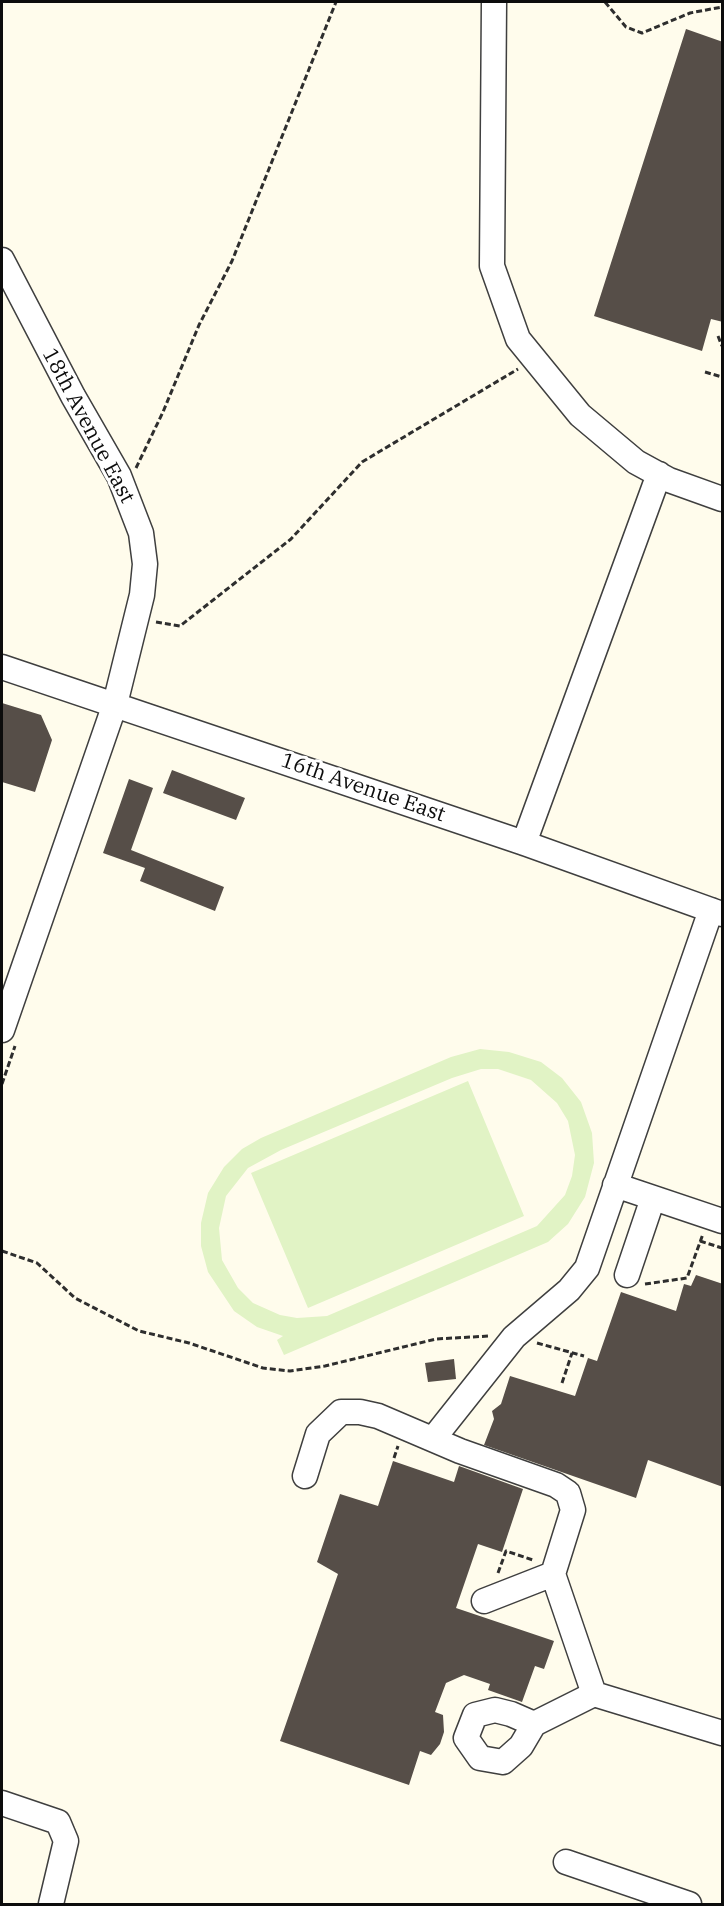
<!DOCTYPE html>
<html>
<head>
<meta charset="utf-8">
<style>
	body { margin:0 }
	#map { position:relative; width:724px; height:1906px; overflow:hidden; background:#fffcec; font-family:"IBM Plex Serif",serif }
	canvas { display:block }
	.frame { position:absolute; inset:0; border:3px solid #0c0c0c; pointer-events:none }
</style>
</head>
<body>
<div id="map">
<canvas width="724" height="1906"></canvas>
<div class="frame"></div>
</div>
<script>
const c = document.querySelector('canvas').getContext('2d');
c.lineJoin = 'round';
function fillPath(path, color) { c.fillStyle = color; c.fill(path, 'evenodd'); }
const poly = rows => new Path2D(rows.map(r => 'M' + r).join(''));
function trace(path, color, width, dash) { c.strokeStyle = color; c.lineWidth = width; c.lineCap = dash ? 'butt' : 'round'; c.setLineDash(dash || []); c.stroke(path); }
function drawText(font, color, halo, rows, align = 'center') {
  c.font = font + ' "IBM Plex Serif",serif'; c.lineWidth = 6; c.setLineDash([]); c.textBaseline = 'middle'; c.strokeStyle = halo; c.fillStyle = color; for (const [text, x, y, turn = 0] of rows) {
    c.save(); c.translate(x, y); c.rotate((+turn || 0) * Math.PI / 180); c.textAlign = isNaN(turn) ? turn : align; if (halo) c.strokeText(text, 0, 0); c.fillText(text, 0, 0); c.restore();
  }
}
const pitch = poly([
	[480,1049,509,1052,541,1062,562,1078,581,1102,592,1133,594,1163,585,1197,568,1224,548,1242,284,1355,277,1340,283,1336,257,1327,234,1311,208,1272,201,1246,201,1223,208,1193,224,1167,242,1149,261,1138,451,1057],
	[481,1069,498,1069,531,1080,557,1103,568,1121,575,1155,572,1176,565,1195,537,1226,327,1316,297,1318,280,1315,253,1303,238,1288,222,1260,219,1228,226,1196,248,1168,281,1150,452,1078],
	[468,1081,524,1216,308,1308,251,1173]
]);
const building = poly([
	[686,29,723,42,723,322,711,319,702,351,594,316],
	[2,703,41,715,52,740,35,792,2,782],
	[172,770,245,798,236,820,163,793],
	[129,779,153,788,131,850,224,887,215,911,140,881,145,868,103,853],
	[696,1275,723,1284,723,1487,648,1460,636,1498,484,1445,494,1419,492,1411,501,1404,510,1376,575,1396,588,1358,597,1361,621,1292,676,1311,684,1284,691,1286],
	[454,1359,456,1379,428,1382,425,1363],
	[393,1461,454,1482,459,1466,523,1489,502,1552,478,1544,456,1608,554,1641,544,1669,535,1666,522,1702,488,1690,490,1684,464,1675,446,1683,435,1712,443,1715,444,1732,440,1744,431,1755,420,1751,409,1785,280,1741,338,1574,317,1562,340,1494,378,1506]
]);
const path = poly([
	[605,2,626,27,642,33,690,13,722,7],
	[718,336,722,346],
	[705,372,722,377],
	[136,468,163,412,199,325,232,261,336,2],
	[156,622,180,626,291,539,362,462,518,369],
	[2,1084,15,1046],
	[700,1241,722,1248],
	[2,1251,37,1263,75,1298,139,1331,189,1343,263,1368,290,1371,325,1366,436,1339,489,1336],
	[645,1284,687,1278,703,1234],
	[537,1343,584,1356],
	[562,1383,572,1353],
	[394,1458,398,1446],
	[498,1573,506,1551,533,1560]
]);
const minor = poly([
	[494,2,492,266,518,339,580,415,636,462,669,480,722,499],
	[2,260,73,396,119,476,141,533,145,564,142,595,115,704,2,1030],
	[2,667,524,843,722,914],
	[524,843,659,474],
	[615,1185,722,1221],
	[627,1275,653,1198],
	[433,1439,514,1337,569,1290,587,1268,711,910],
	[305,1476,318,1434,341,1412,360,1412,378,1416,460,1451,556,1485,568,1493,573,1510,553,1574,594,1694],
	[484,1601,553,1574],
	[534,1724,511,1714,495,1710,475,1715,466,1738,480,1758,503,1762,521,1746,534,1724,594,1694,722,1733],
	[2,1803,58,1822,66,1841,51,1904],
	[566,1862,689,1904]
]);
const streetNames = [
	["18th Avenue East",88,426,62],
	["16th Avenue East",363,788,19]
];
fillPath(pitch, '#e1f3c5');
fillPath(building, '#564e48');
trace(minor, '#3f3f3f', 27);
trace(path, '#2e2e2e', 3, [6, 3]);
trace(minor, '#fff', 24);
drawText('21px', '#0c0c0c', '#fff', streetNames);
</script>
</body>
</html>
